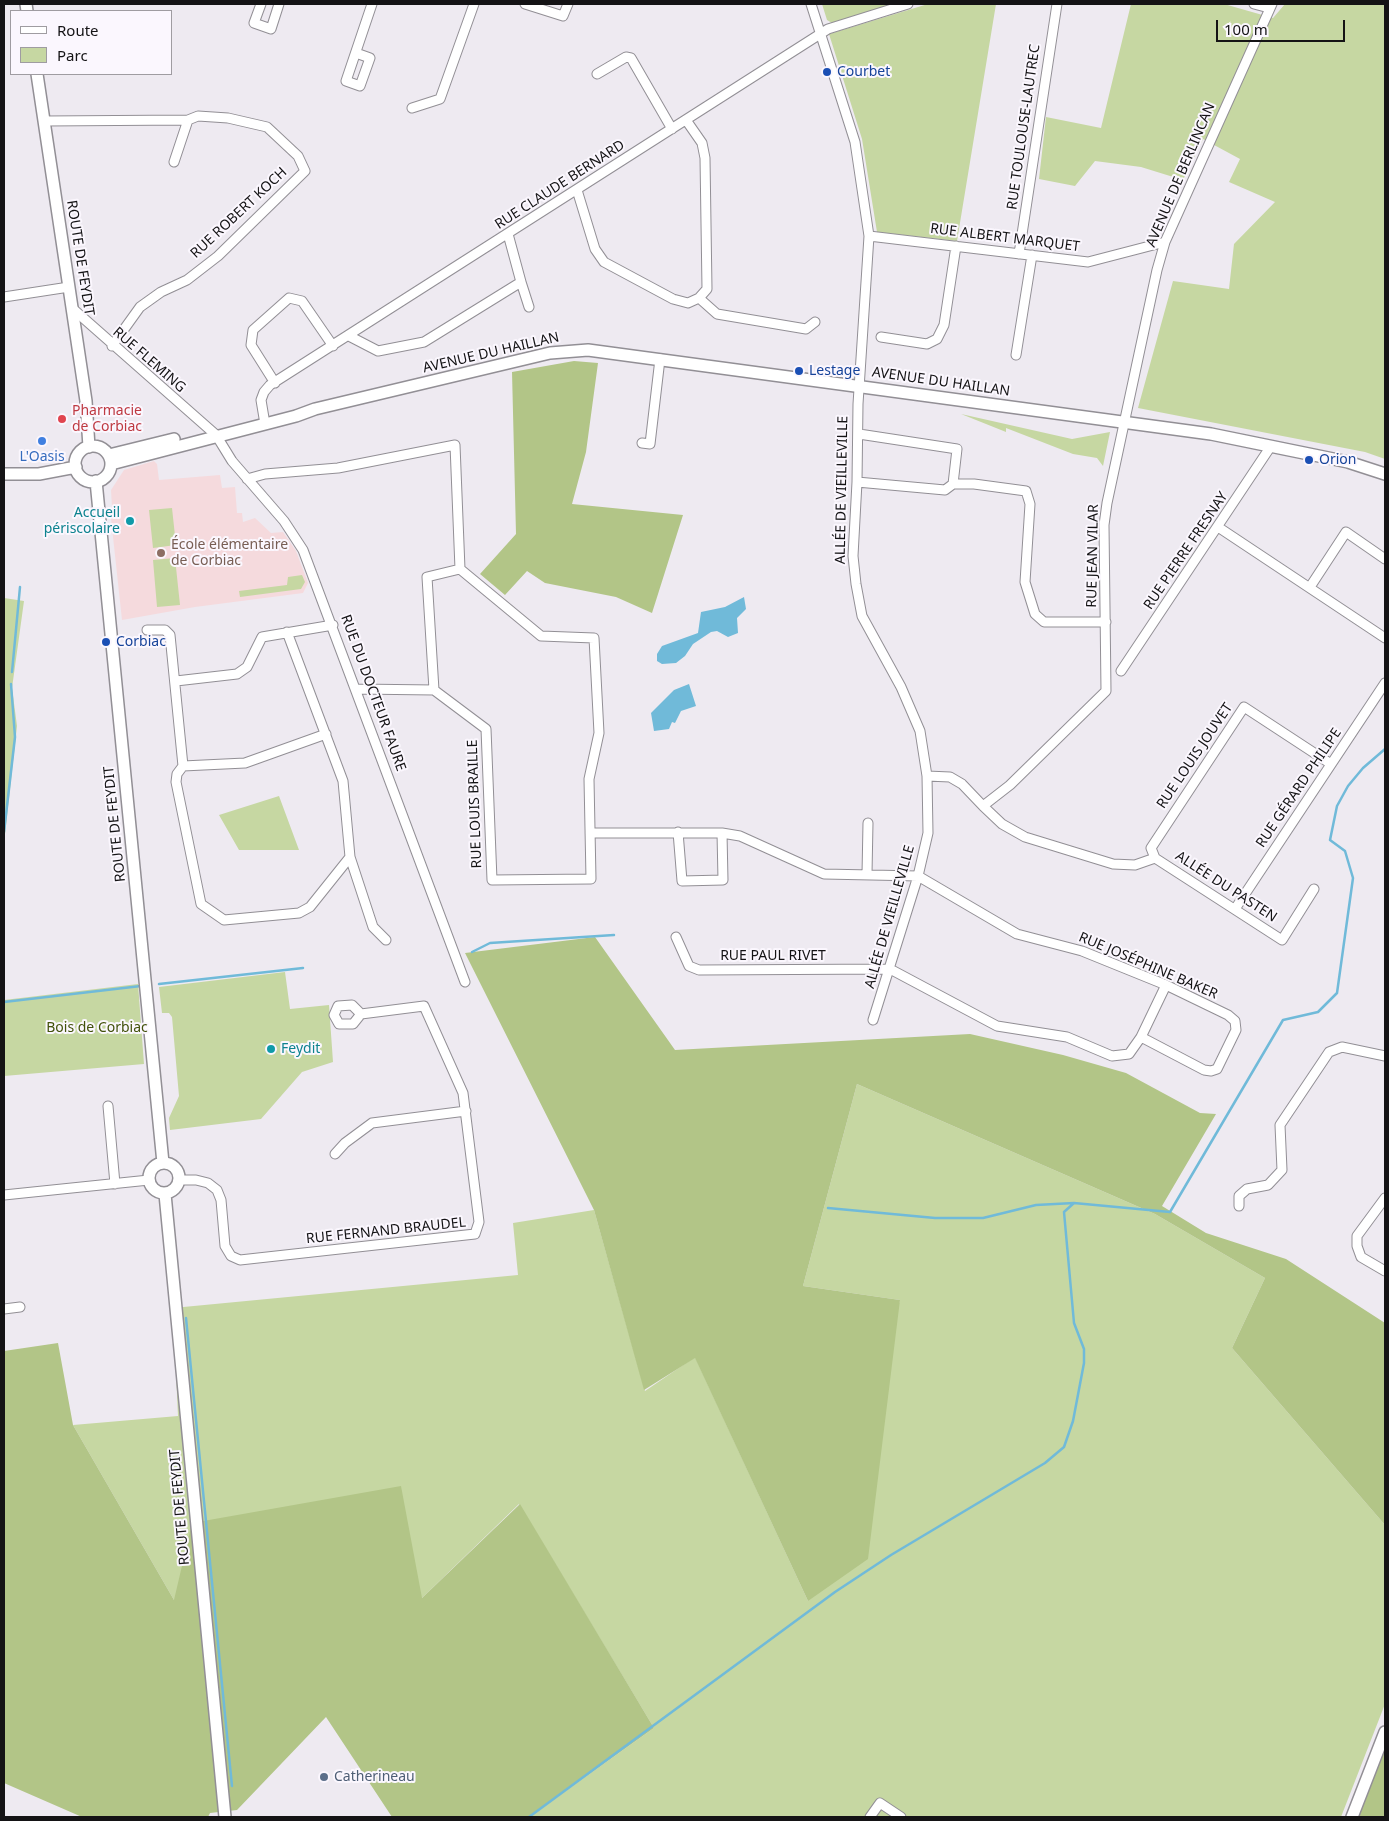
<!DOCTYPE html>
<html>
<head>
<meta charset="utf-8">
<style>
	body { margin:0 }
	#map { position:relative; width:1389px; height:1821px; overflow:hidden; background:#eeeaf1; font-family:"Noto Sans",sans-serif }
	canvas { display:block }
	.frame { position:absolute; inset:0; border:5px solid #141315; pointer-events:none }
	.legend { position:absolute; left:10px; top:10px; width:162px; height:65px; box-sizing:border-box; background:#fbf7fe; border:1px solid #9f9ca1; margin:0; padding:6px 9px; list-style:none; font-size:15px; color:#141315 }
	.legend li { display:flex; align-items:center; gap:10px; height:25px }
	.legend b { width:25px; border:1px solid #9f9ca1 }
	.scale { position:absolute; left:1216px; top:20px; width:129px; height:22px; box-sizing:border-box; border:2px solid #141315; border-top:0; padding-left:6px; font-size:15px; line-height:18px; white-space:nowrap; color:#141315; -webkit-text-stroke:4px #fbf7fe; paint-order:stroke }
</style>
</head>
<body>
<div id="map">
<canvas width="1389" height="1821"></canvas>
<div class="frame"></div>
<ul class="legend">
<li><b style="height:6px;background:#fff"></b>Route</li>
<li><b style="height:14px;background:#c6d7a2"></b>Parc</li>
</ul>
<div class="scale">100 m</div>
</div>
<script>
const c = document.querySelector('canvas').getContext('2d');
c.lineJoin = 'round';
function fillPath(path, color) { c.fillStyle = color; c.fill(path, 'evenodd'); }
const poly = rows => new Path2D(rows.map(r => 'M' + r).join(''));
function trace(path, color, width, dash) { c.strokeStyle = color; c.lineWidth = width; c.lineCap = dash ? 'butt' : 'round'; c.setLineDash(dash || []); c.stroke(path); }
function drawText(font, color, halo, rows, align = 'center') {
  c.font = font + ' "Noto Sans",sans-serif'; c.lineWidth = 4; c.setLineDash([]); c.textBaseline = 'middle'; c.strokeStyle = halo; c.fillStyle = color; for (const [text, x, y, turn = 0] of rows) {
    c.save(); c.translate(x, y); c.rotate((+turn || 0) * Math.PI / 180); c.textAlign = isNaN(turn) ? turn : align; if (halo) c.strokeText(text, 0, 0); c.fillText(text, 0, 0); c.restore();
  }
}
const education = poly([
	[154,461,157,464,159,480,220,475,222,488,235,487,237,513,242,513,243,522,255,518,271,533,283,532,296,551,308,583,303,593,195,607,122,620,110,509,112,508,111,490,124,470]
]);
const green = poly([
	[822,4,900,4,832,23,827,20],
	[928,4,996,4,957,241,877,232,862,139,829,34],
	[1131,4,1224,4,1273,18,1285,4,1385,4,1385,459,1365,452,1138,408,1173,281,1229,289,1234,244,1275,202,1229,182,1240,159,1203,139,1183,180,1141,167,1095,161,1075,186,1039,179,1046,117,1101,128],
	[961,414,1072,439,1110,432,1103,466,1097,458,1073,454,1006,428,1006,432],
	[172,508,176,545,153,548,149,510],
	[175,558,180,605,157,607,153,560],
	[302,575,305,582,301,589,240,597,239,591,287,585,288,577],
	[4,598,24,601,12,688,17,726,4,843],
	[279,796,299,850,239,850,219,815],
	[285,972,290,1009,329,1005,333,1062,302,1072,261,1119,170,1130,169,1118,179,1096,172,1017,169,1013,162,1013,159,987],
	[138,984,144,1064,4,1076,4,1000],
	[857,1084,1155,1214,1265,1278,1232,1348,1385,1525,1385,1704,1341,1817,529,1817,654,1728,519,1504,422,1598,174,1600,73,1425,178,1416,173,1308,518,1275,513,1223,594,1210,645,1391,695,1357,808,1601,900,1300,803,1286]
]);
const forest = poly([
	[574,361,598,363,586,452,572,504,683,515,652,613,616,597,545,583,527,571,505,595,480,574,516,534,512,372],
	[595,937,675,1050,970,1034,1063,1055,1126,1073,1200,1113,1216,1114,1162,1206,1206,1233,1286,1259,1385,1323,1385,1525,1232,1348,1265,1278,1155,1214,857,1084,803,1286,900,1300,868,1559,808,1601,695,1358,644,1390,594,1210,465,953],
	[58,1343,73,1425,174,1600,192,1523,401,1486,422,1598,520,1504,654,1728,529,1817,392,1817,326,1717,237,1810,210,1813,208,1817,82,1817,4,1783,4,1351],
	[1385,1745,1385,1817,1359,1817,1374,1774]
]);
const water = poly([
	[744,597,746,609,737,618,738,633,728,637,717,631,711,632,693,644,685,656,676,663,662,664,657,661,657,654,662,646,698,633,701,612,725,607],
	[689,684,696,706,681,711,675,723,672,722,669,729,654,731,651,713,674,690]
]);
const stream = poly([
	[12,672,20,587],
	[4,832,15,737,11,684],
	[472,952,490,943,614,935],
	[159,984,303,968],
	[4,1002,141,986],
	[828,1208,935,1218,983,1218,1036,1205,1074,1203],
	[186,1318,232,1786],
	[529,1817,835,1592,891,1555,1045,1463,1064,1447,1073,1421,1084,1363,1084,1349,1074,1323,1064,1212,1074,1203,1170,1212,1283,1020,1318,1012,1337,993,1353,878,1345,851,1330,840,1337,806,1348,786,1363,768,1385,749]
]);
const minor = poly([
	[261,4,254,23,271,29,279,4],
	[525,4,563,16,568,4],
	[811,4,855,142,869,236,858,404,857,482,853,556,856,584,862,616,901,687,920,731,927,776,928,833,918,876,873,1020],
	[1254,4,1269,8],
	[356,53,370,58,360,86,346,81,372,4],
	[597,74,626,57,631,58,672,129],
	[412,108,440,99,474,4],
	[686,120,702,143,705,158,707,289,699,298,717,314,806,329,815,322],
	[45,121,188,120,198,116,228,118,267,127,298,156,305,171,218,256,187,280,161,292,140,307,112,346],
	[174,162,188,120],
	[577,190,595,249,604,262,673,299,688,303,699,298],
	[869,236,1088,262,1165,242],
	[1019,254,1057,4],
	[521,282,529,307],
	[4,297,69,287],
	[73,309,216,435,232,461,284,521,303,550,465,982],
	[349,336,378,351,424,342,521,282,508,234],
	[881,337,927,344,937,339,944,325,956,246],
	[1016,355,1032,255],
	[275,383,251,345,253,330,289,298,302,301,333,346],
	[265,424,261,400,264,392,270,385,828,29,908,4],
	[642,443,650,444,660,359],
	[247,479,265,474,338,468,455,445,460,569,427,577,434,690],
	[857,482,945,490,953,484,957,449,859,434],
	[953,484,974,484,1026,491,1030,504,1025,582,1035,614,1044,622,1106,622],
	[1218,527,1385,638],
	[1310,587,1346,532,1385,559],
	[147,630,165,630,170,635,183,766,177,774,176,782,201,904,224,920,299,913,310,907,350,857],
	[287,632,343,781,350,857,373,927,386,940],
	[1121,671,1271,446],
	[176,681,237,674,247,667,262,637,333,625],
	[357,689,434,690,486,729,492,880,591,879,589,779,599,733,594,638,541,636,460,569],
	[183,766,245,763,326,734],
	[927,776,950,777,962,784,983,806,1010,785,1106,691,1104,525,1107,503,1157,270,1165,242,1272,4],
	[983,806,1002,824,1025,837,1113,864,1135,865,1155,858],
	[678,832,682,881,723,880,722,833],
	[590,833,722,833,740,836,824,874,918,876,1017,934,1082,951,1166,985,1228,1015,1235,1021,1236,1030,1217,1069,1211,1071,1204,1070,1141,1037,1129,1054,1112,1056,1067,1037,997,1026,890,969,699,970,689,966,676,937],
	[1155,858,1151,848,1244,707,1331,764],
	[1155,858,1282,940,1314,889],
	[867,874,868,823],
	[1235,909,1385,683],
	[1141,1037,1166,985],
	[108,1106,115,1184],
	[335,1154,345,1143,372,1123,466,1111],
	[180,1180,196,1180,208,1183,217,1190,221,1200,225,1246,231,1256,240,1260,475,1234,479,1222,463,1093,424,1006,361,1014,353,1024,339,1024,334,1015,338,1006,352,1005,361,1014],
	[4,1195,149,1180],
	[1385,1198,1357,1236,1357,1246,1361,1257,1385,1271],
	[1239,1206,1239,1196,1247,1189,1268,1185,1282,1170,1280,1125,1329,1052,1342,1047,1385,1056],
	[4,1309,20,1307],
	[870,1817,880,1803,901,1817]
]);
const tertiary = poly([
	[26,4,27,11],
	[37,74,86,401,89,447],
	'75 464a18 18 0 1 1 36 0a18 18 0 1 1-36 0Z',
	[109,455,174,439],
	[111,464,296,416,315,409,550,353,588,350,1211,434,1348,462,1385,474],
	[4,474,39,474,76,467],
	[96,481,163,1163],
	'149 1178a15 15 0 1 1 30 0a15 15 0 1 1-30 0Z',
	[165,1194,225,1817],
	[1352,1817,1385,1732]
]);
const markers = [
	[827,72,5,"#1a4fb4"],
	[799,371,5,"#1a4fb4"],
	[62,419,5,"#e0444e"],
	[42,441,5,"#3f7fe0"],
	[1309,460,5,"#1a4fb4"],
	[130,521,5,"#0f9aa8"],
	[161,553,5,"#8d6e63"],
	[106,642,5,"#1a4fb4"],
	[271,1049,5,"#0f9aa8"],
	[324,1777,5,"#5c6f8a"]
];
const transitNames = [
	["Courbet",837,72],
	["Lestage",809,371],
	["Orion",1319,460],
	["Corbiac",116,642]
];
const streetNames = [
	["RUE TOULOUSE-LAUTREC",1024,127,-82],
	["AVENUE DE BERLINCAN",1181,175,-67],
	["RUE CLAUDE BERNARD",560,185,-33],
	["RUE ROBERT KOCH",239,213,-43],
	["RUE ALBERT MARQUET",1005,238,7],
	["ROUTE DE FEYDIT",80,258,81],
	["AVENUE DU HAILLAN",491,353,-13],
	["RUE FLEMING",149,360,41],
	["AVENUE DU HAILLAN",941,382,8],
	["ALLÉE DE VIEILLEVILLE",842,490,-89],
	["RUE PIERRE FRESNAY",1186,551,-56],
	["RUE JEAN VILAR",1093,556,-89],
	["RUE DU DOCTEUR FAURE",373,693,70],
	["RUE LOUIS JOUVET",1195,756,-56],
	["RUE GÉRARD PHILIPE",1299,788,-56],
	["RUE LOUIS BRAILLE",475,804,-92],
	["ROUTE DE FEYDIT",115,824,-96],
	["ALLÉE DU PASTEN",1226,887,33],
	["ALLÉE DE VIEILLEVILLE",890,917,-74],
	["RUE PAUL RIVET",773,956],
	["RUE JOSÉPHINE BAKER",1148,966,23],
	["RUE FERNAND BRAUDEL",386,1231,-6],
	["ROUTE DE FEYDIT",180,1507,-95]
];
const healthNames = [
	["Pharmacie",72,411],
	["de Corbiac",72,427]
];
const shopNames = [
	["L'Oasis",42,457]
];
const cultureNames = [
	["Accueil",120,513],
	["périscolaire",120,529],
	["Feydit",281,1049,"left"]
];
const educationNames = [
	["École élémentaire",171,545],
	["de Corbiac",171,561]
];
const parkNames = [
	["Bois de Corbiac",97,1028]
];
const serviceNames = [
	["Catherineau",334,1777]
];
fillPath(education, '#f5dadd');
fillPath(green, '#c6d7a2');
fillPath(forest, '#b2c587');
fillPath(water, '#70bad9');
trace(stream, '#70bad9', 2.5);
trace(minor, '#928f95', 11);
trace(tertiary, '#928f95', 14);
trace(minor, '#fff', 9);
trace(tertiary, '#fff', 11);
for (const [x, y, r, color] of markers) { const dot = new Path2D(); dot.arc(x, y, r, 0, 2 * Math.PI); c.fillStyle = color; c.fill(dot); trace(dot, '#fbf7fe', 2); }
drawText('14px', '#164399', '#fbf7fe', transitNames, 'left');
drawText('14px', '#141315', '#fbf7fe', streetNames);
drawText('14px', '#be3a42', '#fbf7fe', healthNames, 'left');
drawText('14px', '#366cbe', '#fbf7fe', shopNames);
drawText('14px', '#0d838f', '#fbf7fe', cultureNames, 'right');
drawText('14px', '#785e54', '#fbf7fe', educationNames, 'left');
drawText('14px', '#42520b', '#fbf7fe', parkNames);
drawText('14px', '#4e5e75', '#fbf7fe', serviceNames, 'left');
</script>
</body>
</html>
